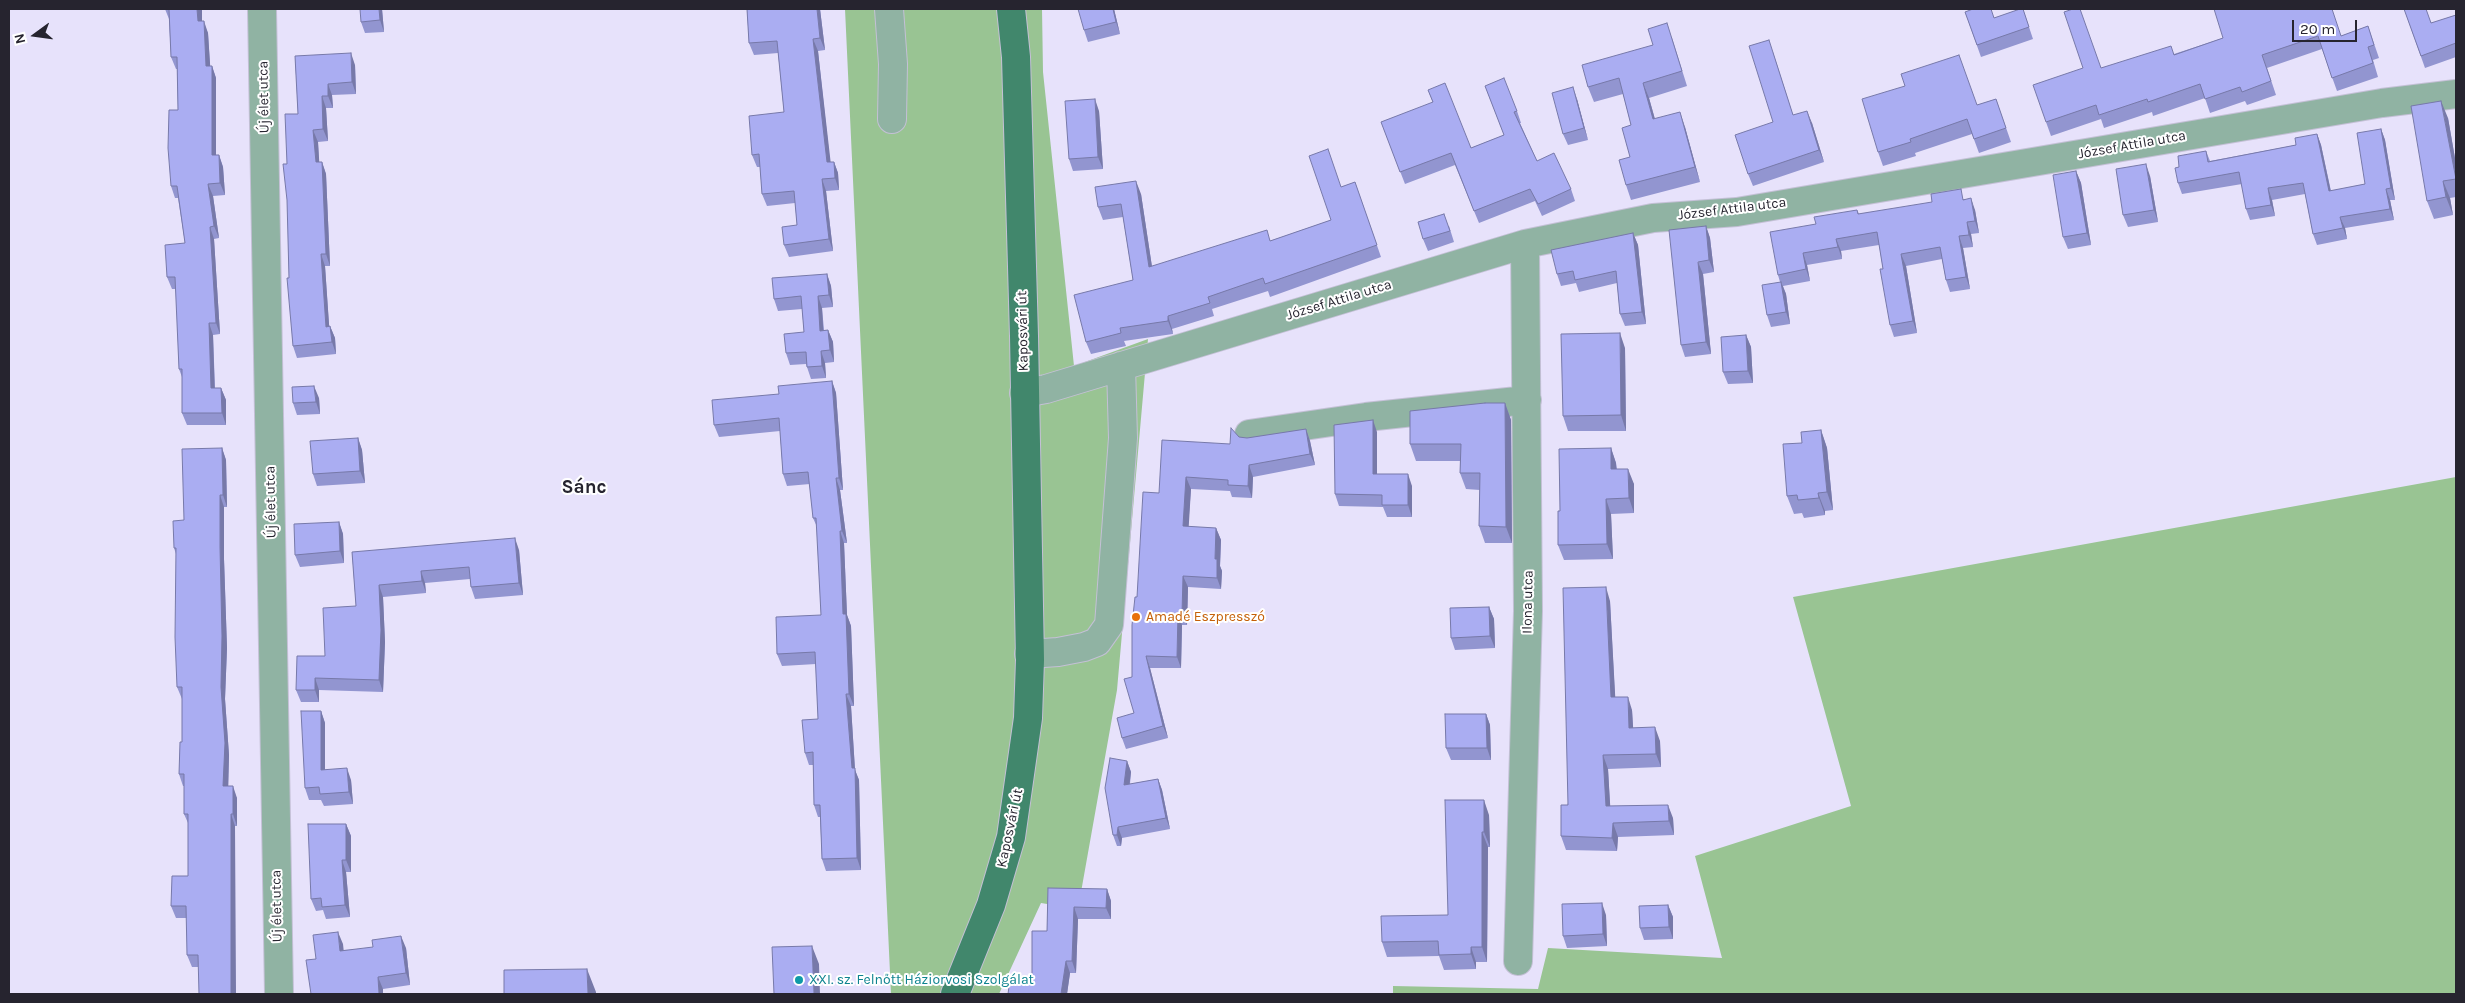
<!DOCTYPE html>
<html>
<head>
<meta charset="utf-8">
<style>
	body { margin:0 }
	#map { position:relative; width:2465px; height:1003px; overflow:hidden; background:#e7e2fb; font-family:Karla,sans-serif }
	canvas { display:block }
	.frame { position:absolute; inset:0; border:10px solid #26242f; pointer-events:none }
	.north { position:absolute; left:10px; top:10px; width:50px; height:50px; -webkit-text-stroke:4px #fff; paint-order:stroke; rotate:256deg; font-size:14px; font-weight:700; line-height:20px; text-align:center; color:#26242f }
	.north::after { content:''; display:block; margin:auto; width:18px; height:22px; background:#26242f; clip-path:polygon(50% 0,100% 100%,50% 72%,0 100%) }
	.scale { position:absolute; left:2292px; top:20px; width:65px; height:22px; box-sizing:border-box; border:2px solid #26242f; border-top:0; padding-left:6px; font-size:15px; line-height:18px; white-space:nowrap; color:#26242f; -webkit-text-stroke:4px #fff; paint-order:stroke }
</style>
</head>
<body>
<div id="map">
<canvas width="2465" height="1003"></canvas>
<div class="frame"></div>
<div class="north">N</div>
<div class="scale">20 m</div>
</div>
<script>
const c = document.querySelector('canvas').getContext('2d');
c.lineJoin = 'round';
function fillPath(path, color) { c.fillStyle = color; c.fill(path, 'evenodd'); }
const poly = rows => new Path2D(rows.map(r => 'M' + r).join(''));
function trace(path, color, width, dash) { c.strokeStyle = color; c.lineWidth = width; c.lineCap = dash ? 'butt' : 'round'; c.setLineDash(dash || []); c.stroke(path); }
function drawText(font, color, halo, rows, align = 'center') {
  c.font = font + ' Karla,sans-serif'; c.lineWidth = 4; c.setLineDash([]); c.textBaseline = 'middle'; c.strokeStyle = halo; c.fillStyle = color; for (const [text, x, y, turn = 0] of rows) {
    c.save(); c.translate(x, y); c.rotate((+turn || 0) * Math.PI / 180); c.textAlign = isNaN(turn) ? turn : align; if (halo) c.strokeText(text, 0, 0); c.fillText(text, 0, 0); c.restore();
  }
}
const green = poly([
	[845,9,1042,9,1043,72,1074,366,1148,339,1117,690,1078,909,1041,903,999,994,891,994],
	[2456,477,2456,994,1393,994,1393,986,1538,989,1548,948,1722,958,1695,856,1851,806,1793,597]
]);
const minor = poly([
	[262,9,279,994],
	[889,9,893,64,892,119],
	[1024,393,1046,389,1525,244,1653,218,1737,212,2382,103,2456,94],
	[1249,434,1366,417,1527,400],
	[1029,654,1058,652,1084,647,1097,642,1109,625,1123,438,1121,366],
	[1518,961,1528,611,1525,244]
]);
const major = poly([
	[955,994,991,905,1011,837,1028,718,1030,660,1024,336,1016,57,1011,9]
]);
const wall = poly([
	[165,9,202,9,202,21,208,33,210,66,212,66,216,78,216,155,219,155,223,167,225,195,213,196,219,238,214,239,220,334,213,335,215,388,221,388,226,400,226,425,187,425,182,413,182,377,179,369,176,289,172,289,167,277,185,243,178,198,175,198,171,186,178,110,177,69,176,69,171,57,169,19],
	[382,9,384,32,365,33,361,22],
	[747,9,820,9,825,50,818,51,830,162,834,162,838,173,839,190,826,191,833,251,789,257,784,245,797,225,795,203,767,206,762,194,760,167,757,167,752,155,784,112,778,53,754,55,749,43],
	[1114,9,1120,34,1088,42,1084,30],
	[2023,9,2033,39,1981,57,1965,12,1994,18],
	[2404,9,2432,23,2456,15,2456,57,2425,68],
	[2368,26,2379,58,2373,60,2378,77,2337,91,2322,49,2267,68,2276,95,2247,105,2245,101,2210,113,2205,98,2153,116,2152,112,2104,128,2101,119,2051,136,2046,122,2101,68,2174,54,2223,38,2341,36],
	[1672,38,1687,86,1649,98,1655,119,1685,127,1700,182,1631,200,1626,185,1630,157,1631,125,1623,94,1594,102,1588,87,1653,45],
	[1773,52,1793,115,1812,123,1824,162,1753,186,1748,174,1773,122],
	[295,56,355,65,356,94,332,95,333,108,326,108,328,141,318,142,319,162,322,162,326,174,330,266,325,266,329,326,330,326,335,338,336,354,297,358,293,346,289,278,287,164,298,114],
	[1485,86,1517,111,1521,123,1520,123,1537,161,1571,189,1575,201,1542,216,1535,201,1479,223,1455,165,1405,184,1381,122,1433,103,1428,90,1471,148,1504,135],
	[1577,99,1588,140,1568,145,1563,134],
	[1996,99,2011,142,1979,153,1972,134,1915,153,1916,156,1883,166,1878,152,1977,105],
	[1099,111,1103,169,1073,171,1069,159],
	[2448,118,2456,164,2456,197,2450,198,2453,215,2434,219,2427,201],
	[2381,129,2385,140,2395,200,2390,200,2394,220,2345,228,2347,239,2317,245,2313,234,2305,194,2272,200,2275,216,2250,220,2246,209,2242,184,2182,194,2178,183,2179,167,2206,151,2210,161,2296,145,2317,134,2321,145,2331,191,2365,184],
	[2076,171,2081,183,2091,245,2068,249,2063,237],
	[2150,176,2158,222,2128,227,2123,215],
	[1355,182,1381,257,1270,297,1268,291,1212,309,1214,316,1172,329,1173,334,1124,341,1126,346,1091,354,1086,342,1133,280,1123,217,1103,220,1098,207,1141,194,1152,267,1270,241,1331,220,1342,187],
	[1965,199,1975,210,1979,233,1971,234,1973,247,1963,248,1970,289,1950,292,1946,280,1942,259,1906,266,1917,333,1894,337,1890,325,1883,269,1879,245,1841,251,1842,259,1807,265,1810,281,1783,286,1786,294,1790,324,1771,327,1767,315,1780,282,1778,275,1816,224,1857,210,1859,214],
	[1449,226,1454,242,1428,251,1423,239],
	[1706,226,1710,238,1714,272,1703,274,1711,354,1685,357,1681,345],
	[1633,233,1638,245,1646,324,1625,326,1620,314,1617,283,1579,292,1576,283,1561,286,1557,274],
	[827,274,831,286,833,307,822,308,824,330,828,330,833,342,834,362,825,363,826,378,811,379,806,364,790,365,786,353,804,332,802,309,778,311,774,299],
	[1746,335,1751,347,1753,383,1728,384,1723,372],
	[1625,348,1626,431,1568,431,1563,416],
	[832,381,836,393,843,490,840,490,847,543,844,543,847,615,851,626,854,706,851,706,855,770,859,780,861,870,826,871,822,859,820,817,818,817,814,805,813,765,809,765,805,753,818,719,816,664,782,666,777,654,821,615,817,527,813,518,810,484,787,486,783,474,780,431,719,437,714,425,779,394],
	[319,398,320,414,297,415,293,403],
	[1505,403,1511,420,1512,543,1485,543,1479,526,1480,490,1466,489,1460,473,1460,461,1416,461,1410,444],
	[1306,429,1310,441,1315,465,1253,477,1252,498,1232,497,1230,491,1191,489,1188,527,1216,528,1221,540,1220,566,1222,571,1221,589,1188,587,1187,625,1182,625,1181,668,1150,668,1168,738,1126,749,1122,738,1134,713,1132,677,1137,597,1159,493,1230,444,1239,437,1247,438],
	[1821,430,1827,448,1833,510,1825,511,1825,515,1804,518,1802,513,1794,514,1787,496,1802,443],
	[1377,432,1377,474,1412,486,1412,517,1387,517,1383,507,1339,506,1335,494],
	[358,438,362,450,365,483,317,486,313,474],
	[222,448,226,460,227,507,224,507,224,559,227,648,225,699,229,755,228,786,237,798,237,826,235,826,198,967,192,967,187,955,187,918,176,918,171,906,188,876,188,823,184,814,184,786,183,786,179,774,182,742,182,699,177,687,176,554,174,548],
	[1611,448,1616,463,1617,469,1634,484,1634,513,1611,514,1613,559,1564,560,1558,545,1560,511],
	[339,522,343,534,344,563,300,567,295,555],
	[519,550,523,595,475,599,471,587,470,579,425,583,426,593,383,597,385,642,383,692,319,690,319,702,301,702,296,690,325,656,356,606,352,552],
	[1610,601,1615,697,1632,710,1633,728,1660,741,1661,767,1608,769,1610,806,1673,818,1674,835,1618,837,1617,851,1566,850,1561,836],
	[1489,607,1494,619,1495,648,1455,650,1451,638],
	[321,711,325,723,325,770,351,780,353,804,324,806,321,800,309,800,305,788],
	[1486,714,1490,725,1491,760,1451,760,1446,748],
	[1127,761,1131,772,1130,784,1158,779,1162,790,1170,829,1122,838,1121,846,1117,846,1113,835],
	[1489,815,1490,847,1488,847,1487,962,1476,962,1476,969,1444,970,1439,956,1387,957,1382,942,1448,915],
	[346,824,351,836,351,872,346,872,350,917,326,919,323,910,316,911,311,899],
	[1048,888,1107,889,1111,901,1111,919,1078,919,1076,973,1070,973,1067,994,1008,994,1032,982,1047,931],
	[1668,905,1673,917,1673,939,1644,940,1640,928],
	[1606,915,1607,946,1567,948,1563,936],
	[343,944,343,950,406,948,410,985,383,989,316,959]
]);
const shadedWall = poly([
	[197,9,202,9,202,33,198,21],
	[379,9,382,9,384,32,380,20],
	[817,9,820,9,825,50,820,38],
	[1113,9,1114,9,1120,34,1116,22],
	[204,21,208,33,211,78,206,66],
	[813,39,818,51,832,174,827,162],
	[351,53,355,65,356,94,352,82],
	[212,66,216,78,216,167,212,155],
	[1643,83,1649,98,1659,134,1653,119],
	[328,84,332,95,333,108,328,96],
	[1573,87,1577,99,1588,140,1584,128],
	[322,96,326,108,328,141,323,129],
	[1095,99,1099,111,1103,169,1098,157],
	[2441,101,2448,118,2456,164,2456,179],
	[1807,111,1812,123,1824,162,1819,150],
	[1680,112,1685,127,1700,182,1695,167],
	[2381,129,2385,140,2395,200,2391,188],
	[313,130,318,142,320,174,316,162],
	[2317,134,2321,145,2333,202,2329,191],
	[219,155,223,167,225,195,220,183],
	[322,162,326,174,330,266,326,254],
	[834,162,838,173,839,190,835,178],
	[2146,164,2150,176,2158,222,2154,210],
	[2076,171,2081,183,2091,245,2087,233],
	[822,179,826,191,833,251,829,239],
	[1136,181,1141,194,1154,280,1149,267],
	[2443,181,2450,198,2453,215,2446,197],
	[208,184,213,196,219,238,214,226],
	[2268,188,2272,200,2275,216,2271,205],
	[2386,189,2390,200,2394,220,2390,209],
	[1971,198,1975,210,1979,233,1975,221],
	[2340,217,2345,228,2347,239,2343,228],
	[1967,222,1971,234,1973,247,1969,235],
	[1706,226,1710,238,1714,272,1709,260],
	[210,227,214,239,220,334,216,323],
	[1633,233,1638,245,1646,324,1642,312],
	[1959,236,1963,248,1970,289,1966,277],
	[1836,239,1841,251,1842,259,1838,247],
	[1803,253,1807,265,1810,281,1806,269],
	[321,254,325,266,330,338,326,327],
	[1901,254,1906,266,1917,333,1913,321],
	[1698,262,1703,274,1711,354,1706,342],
	[827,274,831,286,833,307,829,295],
	[1781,282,1786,294,1790,324,1786,312],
	[818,296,822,308,824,343,820,331],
	[1168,316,1172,329,1173,334,1168,321],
	[209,323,213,335,215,400,211,388],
	[330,326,335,338,336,354,332,342],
	[828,330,833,342,834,362,830,350],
	[1620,333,1625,348,1626,431,1621,415],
	[1746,335,1751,347,1753,383,1748,371],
	[821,351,825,363,826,378,822,366],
	[832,381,836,393,843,490,839,478],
	[314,386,319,398,320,414,316,402],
	[221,388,226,400,226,425,222,413],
	[1505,403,1511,420,1512,543,1506,527],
	[1373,420,1377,432,1377,486,1373,474],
	[1306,429,1310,441,1315,465,1310,454],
	[1821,430,1827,448,1833,510,1827,492],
	[358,438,362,450,365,483,360,471],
	[222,448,226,460,227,507,223,495],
	[1611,448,1616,463,1617,485,1611,469],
	[1249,465,1253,477,1252,498,1248,486],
	[1628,469,1634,484,1634,513,1629,498],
	[1408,474,1412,486,1412,517,1408,505],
	[1186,477,1191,489,1188,538,1183,526],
	[836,478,840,490,847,543,842,531],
	[1818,493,1825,511,1825,515,1819,498],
	[220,495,224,507,224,559,227,648,225,699,229,755,228,798,223,786,221,687],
	[1606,499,1611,514,1613,559,1607,544],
	[339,522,343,534,344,563,340,551],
	[1216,528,1221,540,1220,566,1222,571,1221,589,1217,578,1215,559],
	[840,531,844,543,847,615,851,626,854,706,849,694,843,614],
	[515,538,519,550,523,595,519,583],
	[421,571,425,583,426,593,422,581],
	[1183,576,1188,587,1187,625,1182,614],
	[379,585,383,597,385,642,383,692,379,680],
	[1606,587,1610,601,1616,711,1611,697],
	[1489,607,1494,619,1495,648,1490,636],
	[1178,613,1182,625,1181,668,1177,657],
	[1146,656,1150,668,1168,738,1163,726],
	[315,678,319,690,319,702,315,690],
	[846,694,851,706,855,770,859,780,861,870,857,858,852,768],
	[1628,697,1632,710,1634,742,1629,728],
	[321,711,325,723,325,782,321,770],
	[1486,714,1490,725,1491,760,1487,748],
	[1655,727,1660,741,1661,767,1656,754],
	[1603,755,1608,769,1611,819,1606,806],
	[1127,761,1131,772,1128,796,1124,785],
	[347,768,351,780,353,804,349,792],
	[1158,779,1162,790,1170,829,1166,818],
	[233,786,237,798,237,826,233,814],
	[1484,800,1489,815,1490,847,1484,832],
	[1668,805,1673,818,1674,835,1669,821],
	[231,814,235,826,236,994,231,994],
	[1613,823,1618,837,1617,851,1612,838],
	[346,824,351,836,351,872,346,860],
	[1118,827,1122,838,1121,846,1117,835],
	[1482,832,1488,847,1487,962,1482,947],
	[342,860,346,872,350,917,345,905],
	[1107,889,1111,901,1111,919,1106,908],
	[1602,903,1606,915,1607,946,1603,934],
	[1668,905,1673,917,1673,939,1669,927],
	[1074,907,1078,919,1076,973,1072,961],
	[338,932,343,944,345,963,340,951],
	[401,936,406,948,410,985,406,973],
	[812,946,819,964,820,994,814,994],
	[1471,947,1476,962,1476,969,1471,954],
	[1066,961,1070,973,1067,994,1061,994],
	[587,969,596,992,596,994,588,994],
	[378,977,383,989,383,994,379,994]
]);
const building = poly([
	[169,9,197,9,198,21,204,21,206,66,212,66,212,155,219,155,220,183,208,184,214,226,210,227,216,323,209,323,211,388,221,388,222,413,182,413,182,369,179,369,175,277,167,277,165,245,185,243,177,186,171,186,168,148,169,110,178,110,177,57,171,57,169,9],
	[360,9,379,9,380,20,361,22,360,9],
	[747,9,817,9,820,38,813,39,827,162,834,162,835,178,822,179,829,239,784,245,782,227,797,225,794,191,762,194,759,154,752,155,749,116,784,112,777,41,749,43,747,9],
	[1078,9,1113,9,1116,22,1084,30,1078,9],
	[1973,9,1991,9,1994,18,2020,9,2023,9,2029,27,1977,45,1965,12,1973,9],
	[2073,9,2080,9,2101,68,2171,46,2174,55,2223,38,2214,9,2332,9,2341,36,2368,26,2374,45,2368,47,2373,63,2332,78,2318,36,2262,55,2271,81,2242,92,2240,87,2205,99,2200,84,2148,102,2147,99,2099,115,2096,105,2046,122,2033,85,2083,68,2064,12,2073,9],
	[2404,9,2426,9,2431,23,2456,15,2456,43,2421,56,2404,9],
	[1667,23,1682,71,1643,83,1653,119,1680,112,1695,167,1626,185,1619,160,1630,157,1622,128,1631,125,1619,78,1588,87,1582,65,1653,45,1648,29,1667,23],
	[1769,40,1793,115,1807,111,1819,150,1748,174,1735,135,1773,122,1749,46,1769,40],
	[351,53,352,82,328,84,328,96,322,96,323,129,313,130,316,162,322,162,326,254,321,254,326,327,330,326,332,342,293,346,287,278,289,278,287,200,283,164,287,164,285,114,298,114,295,56,351,53],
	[1959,55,1977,105,1996,99,2006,128,1974,139,1967,119,1910,139,1911,142,1878,152,1862,99,1905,86,1901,74,1959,55],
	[1504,78,1517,111,1514,112,1537,161,1554,153,1571,189,1538,204,1530,189,1474,211,1451,153,1400,172,1381,122,1433,102,1428,90,1445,83,1471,148,1504,135,1485,86,1504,78],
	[1573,87,1584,128,1563,134,1552,93,1573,87],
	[1095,99,1098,157,1069,159,1065,101,1095,99],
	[2441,101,2456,179,2443,181,2446,197,2427,201,2411,106,2441,101],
	[2381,129,2391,188,2386,189,2390,209,2340,217,2343,228,2313,234,2303,183,2268,188,2271,205,2246,209,2239,172,2178,183,2175,168,2179,167,2178,156,2206,151,2208,162,2296,145,2295,138,2317,134,2329,191,2365,184,2357,133,2381,129],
	[1328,149,1341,187,1355,182,1377,245,1265,284,1263,278,1208,297,1210,303,1168,316,1168,321,1120,328,1121,333,1086,342,1074,295,1133,280,1121,204,1098,207,1095,187,1136,181,1149,267,1267,230,1270,241,1331,220,1309,156,1328,149],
	[2146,164,2154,210,2123,215,2116,169,2146,164],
	[2076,171,2087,233,2063,237,2053,175,2076,171],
	[1961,189,1963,200,1971,198,1975,221,1967,222,1969,235,1959,236,1966,277,1946,280,1940,247,1901,254,1913,321,1890,325,1880,269,1883,269,1877,232,1836,239,1838,247,1803,253,1806,269,1778,275,1770,232,1816,224,1814,217,1857,210,1858,214,1932,202,1931,194,1961,189],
	[1444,214,1450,231,1423,239,1418,222,1444,214],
	[1706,226,1709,260,1698,262,1706,342,1681,345,1669,230,1706,226],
	[1633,233,1642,312,1620,314,1616,271,1575,280,1573,271,1557,274,1551,250,1633,233],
	[827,274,829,295,818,296,820,331,828,330,830,350,821,351,822,366,807,367,806,352,786,353,784,334,804,332,801,296,774,299,772,278,827,274],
	[1781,282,1786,312,1767,315,1762,285,1781,282],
	[1620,333,1621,415,1563,416,1561,334,1620,333],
	[1746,335,1748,371,1723,372,1721,337,1746,335],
	[832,381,839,478,836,478,842,531,840,531,843,614,846,614,849,694,846,694,852,768,855,768,857,858,822,859,820,805,814,805,813,752,805,753,802,720,818,719,815,652,777,654,776,617,821,615,816,518,813,518,808,472,783,474,779,418,714,425,712,400,779,394,778,386,832,381],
	[314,386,316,402,293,403,292,387,314,386],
	[1485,403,1505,403,1506,527,1479,526,1480,473,1460,473,1461,444,1410,444,1410,411,1485,403],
	[1373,420,1373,474,1408,474,1408,505,1382,505,1382,495,1335,494,1334,425,1373,420],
	[1231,428,1239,437,1247,438,1306,429,1310,454,1249,465,1248,486,1228,485,1228,480,1186,477,1183,526,1216,528,1215,559,1217,559,1217,578,1183,576,1182,614,1178,613,1177,657,1146,656,1163,726,1122,738,1117,718,1134,713,1124,679,1132,677,1132,625,1135,597,1137,597,1143,492,1159,493,1162,440,1230,444,1231,428],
	[1821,430,1827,492,1818,493,1819,498,1798,500,1797,495,1787,496,1783,444,1802,443,1801,432,1821,430],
	[358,438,360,471,313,474,310,441,358,438],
	[222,448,223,495,220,495,220,547,222,636,221,687,225,743,223,786,233,786,233,814,231,814,231,994,199,994,198,955,187,955,186,906,171,906,172,876,188,876,188,814,184,814,184,774,179,774,180,742,182,742,182,687,177,687,175,637,176,548,174,548,173,521,184,520,182,449,222,448],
	[1611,448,1611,469,1628,469,1629,498,1606,499,1607,544,1558,545,1558,511,1560,511,1559,449,1611,448],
	[339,522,340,551,295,555,294,524,339,522],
	[515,538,519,583,471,587,469,567,421,571,422,581,379,585,381,630,379,680,315,678,315,690,296,690,297,656,325,656,323,608,356,606,352,552,515,538],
	[1606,587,1611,697,1628,697,1629,728,1655,727,1656,754,1603,755,1606,806,1668,805,1669,821,1613,823,1612,838,1561,836,1561,805,1568,805,1563,588,1606,587],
	[1489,607,1490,636,1451,638,1450,608,1489,607],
	[301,711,321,711,321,770,347,768,349,792,320,794,319,787,305,788,301,711],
	[1445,714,1486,714,1487,748,1446,748,1445,714],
	[1110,758,1127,761,1124,785,1158,779,1166,818,1118,827,1117,835,1113,835,1105,788,1110,758],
	[1445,800,1484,800,1484,832,1482,832,1482,947,1471,947,1471,954,1439,955,1438,941,1382,942,1381,916,1448,915,1445,800],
	[308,824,346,824,346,860,342,860,345,905,322,907,321,898,311,899,308,824],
	[1048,888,1107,889,1106,908,1074,907,1072,961,1066,961,1061,994,1008,994,1010,979,1032,982,1032,931,1047,931,1048,888],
	[1602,903,1603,934,1563,936,1562,904,1602,903],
	[1668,905,1669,927,1640,928,1639,906,1668,905],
	[338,932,340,951,373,947,372,940,401,936,406,973,378,977,379,994,311,994,306,960,316,959,313,935,338,932],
	[812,946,814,994,774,994,772,947,812,946],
	[587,969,588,994,504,994,504,970,587,969]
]);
const markers = [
	[1136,617,5,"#e8710a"],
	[799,980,5,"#0f9aa8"]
];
const streetNames = [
	["Új élet utca",264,97,-91],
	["József Attila utca",2132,145,-10],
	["József Attila utca",1732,209,-7],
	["József Attila utca",1339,300,-17],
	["Kaposvári út",1023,331,-91],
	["Új élet utca",271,502,-91],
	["Ilona utca",1528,602,-89],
	["Kaposvári út",1010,828,-78],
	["Új élet utca",277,906,-91]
];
const foodNames = [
	["Amadé Eszpresszó",1146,617]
];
const cultureNames = [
	["XXI. sz. Felnőtt Háziorvosi Szolgálat",809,980]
];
const districtNames = [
	["Sánc",584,488]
];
fillPath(green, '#99c493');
trace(minor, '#c4c0d6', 30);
trace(major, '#c4c0d6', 30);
trace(minor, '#90b3a3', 28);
trace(major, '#41876c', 28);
fillPath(wall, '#9295d0');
fillPath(shadedWall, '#7779a9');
fillPath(building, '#aaadf2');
trace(building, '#7779a9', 1);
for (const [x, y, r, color] of markers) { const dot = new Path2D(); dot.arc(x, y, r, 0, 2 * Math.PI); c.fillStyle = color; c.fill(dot); trace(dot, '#fff', 2); }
drawText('14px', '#26242f', '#fff', streetNames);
drawText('14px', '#c56008', '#fff', foodNames, 'left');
drawText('14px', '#0d838f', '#fff', cultureNames, 'left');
drawText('bold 19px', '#26242f', '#fff', districtNames);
</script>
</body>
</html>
